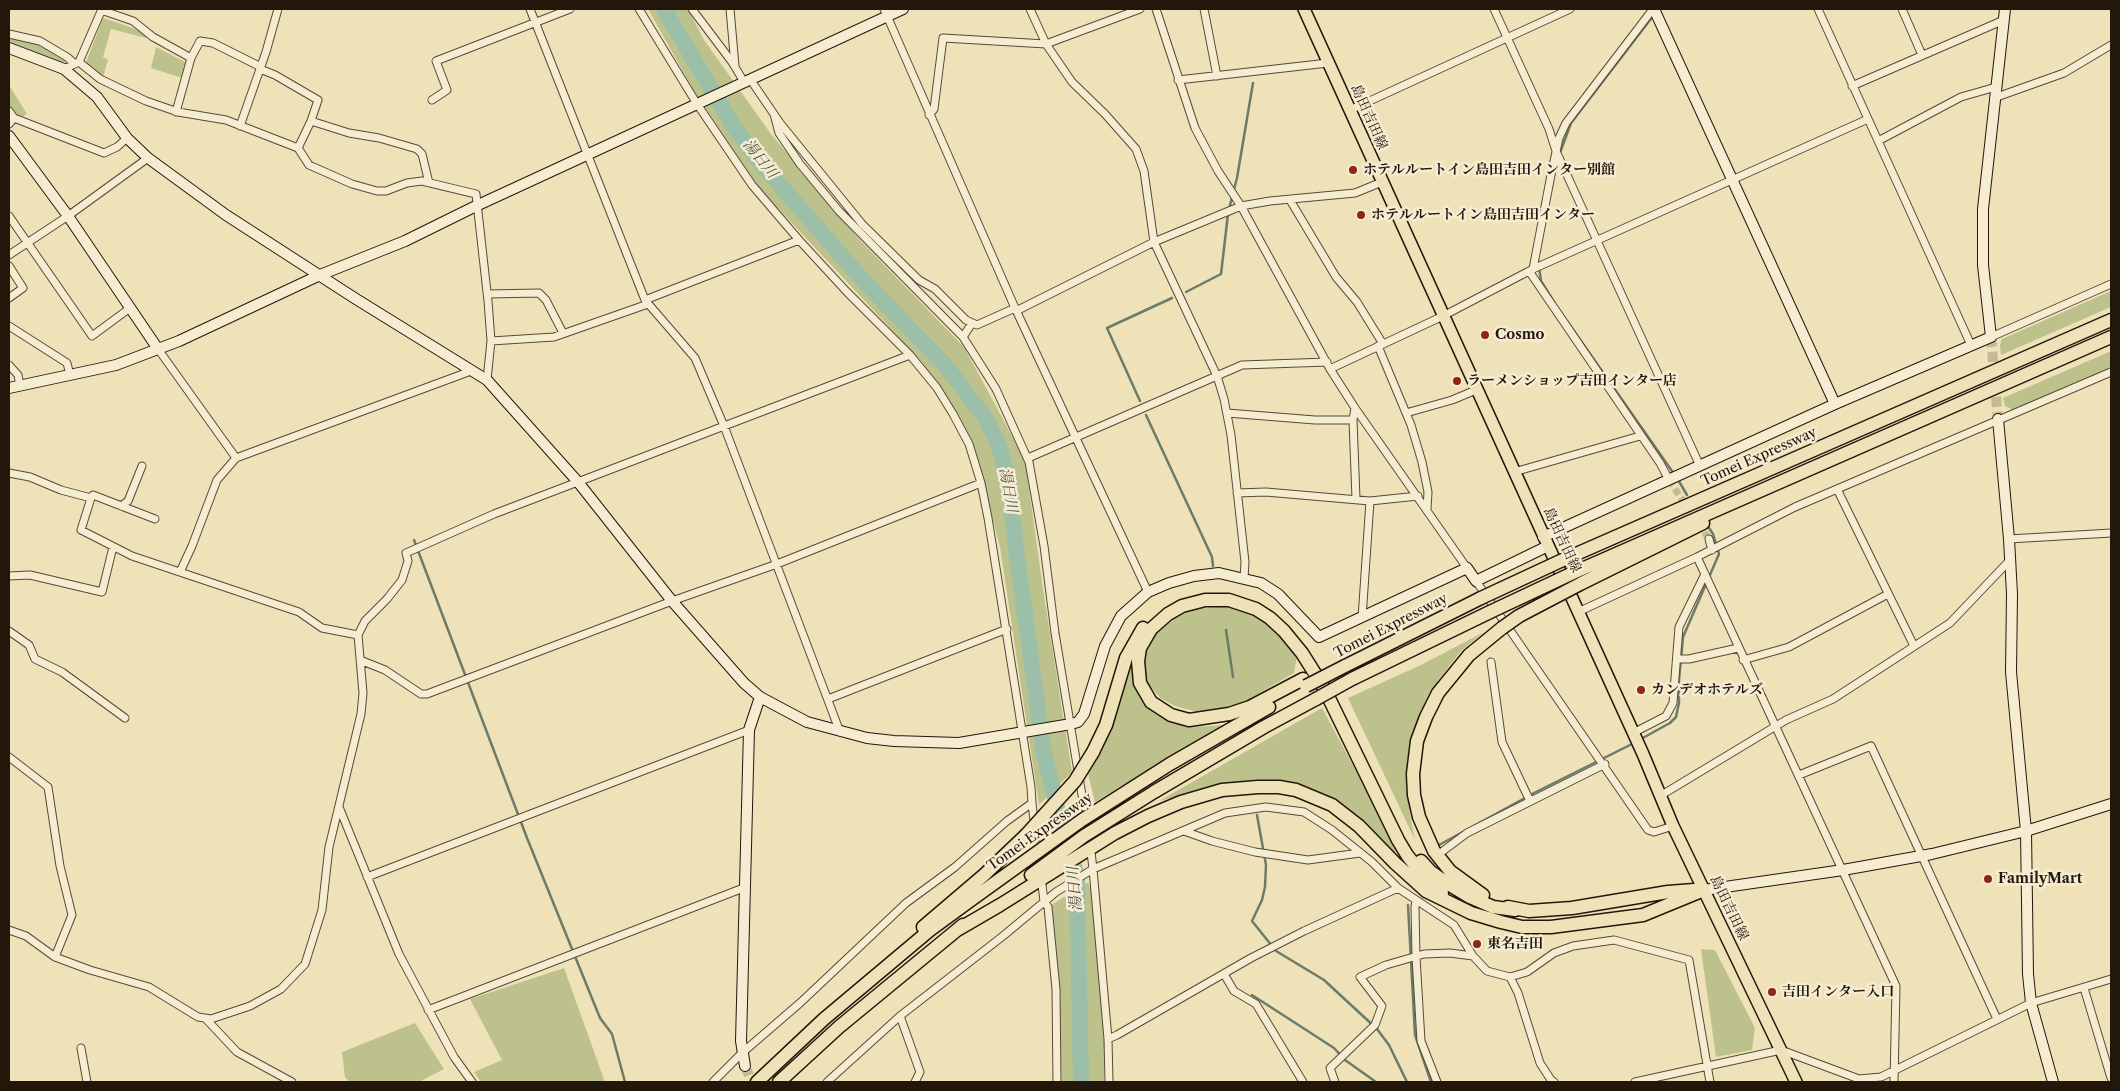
<!DOCTYPE html>
<html>
<head>
<meta charset="utf-8">
<style>
	body { margin:0 }
	#map { position:relative; width:2120px; height:1091px; overflow:hidden; background:#efe2b9; font-family:"Libre Caslon Text",serif }
	canvas { display:block }
	.frame { position:absolute; inset:0; border:10px solid #23170c; pointer-events:none }
</style>
</head>
<body>
<div id="map">
<canvas width="2120" height="1091"></canvas>
<div class="frame"></div>
</div>
<script>
const c = document.querySelector('canvas').getContext('2d');
c.lineJoin = 'round';
function fillPath(path, color) { c.fillStyle = color; c.fill(path, 'evenodd'); }
const poly = rows => new Path2D(rows.map(r => 'M' + r).join(''));
function trace(path, color, width, dash) { c.strokeStyle = color; c.lineWidth = width; c.lineCap = dash ? 'butt' : 'round'; c.setLineDash(dash || []); c.stroke(path); }
function drawText(font, color, halo, rows, align = 'center') {
  c.font = font + ' "Libre Caslon Text","Noto Serif JP",serif'; c.lineWidth = 5; c.setLineDash([]); c.textBaseline = 'middle'; c.strokeStyle = halo; c.fillStyle = color; for (const [text, x, y, turn = 0] of rows) {
    c.save(); c.translate(x, y); c.rotate((+turn || 0) * Math.PI / 180); c.textAlign = isNaN(turn) ? turn : align; if (halo) c.strokeText(text, 0, 0); c.fillText(text, 0, 0); c.restore();
  }
}
const green = poly([
	[648,9,688,9,704,40,771,134,859,239,964,347,1025,460,1043,589,1072,772,1039,805,1000,547,971,439,921,361,760,189,694,91],
	[103,18,148,33,146,38,111,29,103,57,108,60,102,80,85,65],
	[9,36,39,42,66,59,61,68,9,53],
	[156,47,187,63,182,78,151,68],
	[9,85,27,114,9,124],
	[2111,291,2111,307,2001,355,2000,345,2002,339],
	[2111,351,2111,368,2013,410,2005,406,2003,398],
	[1230,605,1252,614,1273,626,1297,656,1294,673,1244,702,1219,709,1201,713,1175,706,1160,698,1146,681,1144,662,1146,652,1157,632,1179,615,1199,609],
	[1484,632,1461,651,1439,679,1421,711,1411,739,1407,762,1410,815,1415,840,1348,698,1421,665],
	[1131,664,1134,679,1142,697,1155,714,1192,727,1224,725,1095,802,1088,774,1103,749,1113,726],
	[1322,708,1398,849,1392,853,1317,793,1291,782,1239,782,1159,801],
	[1088,882,1096,904,1104,1041,1104,1082,1062,1082,1048,907],
	[1701,949,1715,950,1755,1028,1752,1050,1716,1057],
	[564,968,605,1082,481,1082,474,1072,502,1060,470,999],
	[415,1023,444,1069,419,1082,350,1082,345,1077,342,1052]
]);
const stream = poly([
	[1560,153,1571,123,1653,16],
	[1229,209,1237,178,1253,83],
	[1538,259,1541,281,1554,302],
	[1186,292,1221,274,1228,214],
	[1567,321,1674,474],
	[1140,401,1107,328,1172,298],
	[1146,415,1212,557,1213,566],
	[1677,478,1687,495],
	[414,540,527,838,600,1018,612,1034,625,1082],
	[1226,630,1233,677],
	[1641,739,1670,723,1676,717,1679,703,1679,680,1683,637,1719,554,1713,534,1707,525],
	[1257,815,1266,865,1265,887,1262,900,1252,921,1276,951,1324,980,1377,1029,1389,1045,1407,1082],
	[1439,845,1534,793,1634,743],
	[1408,905,1415,1035,1431,1082],
	[1252,995,1334,1048,1345,1060,1376,1082]
]);
const river = poly([
	[664,9,732,124,759,161,862,279,945,365,986,419,999,446,1008,478,1017,557,1044,753,1060,820,1077,876,1081,1082]
]);
const streetTunnel = poly([
	[1669,480,1709,539]
]);
const secondaryTunnel = poly([
	[1991,337,1998,419],
	[745,1066,752,1082]
]);
const street = poly([
	[530,9,645,300,695,358,724,426,840,732],
	[639,9,697,104,752,185,799,240,847,292,910,355,937,388,953,414,969,444,981,483,988,518,1031,787,1032,803,1007,821,955,867,906,903,800,1003,742,1053,713,1082],
	[692,9,732,62,744,82],
	[730,9,735,66],
	[884,9,1015,308,1148,592],
	[1030,9,1046,44,1072,82,1105,114,1136,149,1144,171,1154,242,1217,376,1224,399,1231,435,1245,562,1244,578],
	[1156,9,1195,128,1218,171,1241,206,1330,369,1355,408,1467,568],
	[1204,9,1217,76],
	[1494,9,1549,129,1556,151,1700,466],
	[1818,9,1971,345],
	[1902,9,1922,55],
	[101,10,133,21,153,37,191,58,176,112],
	[9,34,40,41,67,57,75,64],
	[191,58,200,41,213,43,261,67],
	[79,62,100,79,146,101,178,112,226,120,298,148,309,165,352,184,377,191,386,191,407,183,422,181,476,194,488,301,491,341,487,380],
	[64,69,79,62,102,9],
	[260,69,275,75,318,100,311,121,298,148],
	[750,79,780,123,862,224,919,280,935,289,966,320,977,325,1015,308],
	[1178,80,1328,63],
	[1852,86,2004,20],
	[1994,98,2064,73,2111,45],
	[432,100,447,90,436,61,570,9],
	[1350,110,1570,9],
	[9,111,14,118],
	[774,114,779,133,800,164,839,211,963,337,996,389,1029,462,1044,546,1055,633,1084,807],
	[929,115,934,109,943,38,1046,44,1140,9],
	[311,121,349,133,379,138,417,149,422,154,429,183],
	[9,124,14,118,104,153,117,147,127,138],
	[240,126,266,52,278,9],
	[1878,141,1961,97,1996,87],
	[1290,200,1336,277,1357,302,1383,344],
	[9,216,92,336,130,308],
	[9,255,68,216,148,158],
	[9,266,23,288,9,298],
	[1533,269,1551,175,1559,138,1566,123,1653,9],
	[1529,271,1660,463,1669,480],
	[488,294,539,293,546,300,563,333],
	[645,300,799,240],
	[1016,311,1154,242,1241,206,1270,201,1355,193,1382,182],
	[9,326,67,363,70,375],
	[963,337,972,323],
	[1991,337,2111,284],
	[491,341,554,337,648,304],
	[1378,346,1411,425,1422,462,1428,492,1427,509],
	[158,349,236,458,471,371],
	[9,365,18,375,20,386],
	[1330,369,1443,316,1533,269,1868,119],
	[1355,408,1353,420,1356,499],
	[1227,413,1315,420,1353,420],
	[1406,413,1452,400,1476,390],
	[1028,458,1242,365,1327,362],
	[1514,472,1640,436],
	[9,473,30,477,61,490,91,498,81,530,132,556,299,612,322,628,358,635],
	[1837,489,1914,646],
	[1237,493,1266,492,1370,501,1418,496],
	[91,498,93,495,155,519],
	[121,506,128,501,142,466],
	[1709,539,1712,550],
	[2009,539,2111,533],
	[1697,557,1896,986,1894,1082],
	[180,572,192,546,217,480,236,458],
	[9,576,30,575,102,592,113,547],
	[1476,581,1648,830,1654,832,1673,826],
	[1578,612,1697,557,1795,507,2111,372],
	[1362,618,1370,501],
	[9,631,29,645,35,659,62,672,125,718],
	[1677,659,1689,659,1738,648],
	[360,660,385,670,421,694,427,694,672,601,777,564,981,483],
	[1743,660,1789,647,1888,594],
	[1491,662,1502,742,1530,801],
	[828,699,1007,629],
	[1633,733,1666,716,1673,703,1679,627,1705,574],
	[9,757,48,787,60,866,72,915,55,957],
	[1799,775,1871,746,1997,1019],
	[1660,796,1786,720,1833,699,1950,623,2010,560],
	[1032,803,1036,838],
	[339,807,399,954,454,1057,472,1082],
	[1184,831,1212,841,1255,852,1308,860,1360,853],
	[1443,851,1467,833,1605,764],
	[1091,852,1093,869,1225,813,1266,807,1304,812,1332,830,1372,862,1398,888,1454,925,1473,956,1487,971,1510,977,1527,972,1554,953,1573,946,1614,940,1689,960,1710,1082],
	[367,877,749,730],
	[1042,885,1044,901,1048,907,1056,989,1057,1082],
	[1416,901,1415,907,1416,957,1421,1041,1437,1082],
	[9,930,26,936,55,957,90,970,149,987,198,1017,211,1019,250,1006,281,989,305,964,322,910,329,847,361,714,363,693,358,635,365,621,387,599,402,580,408,561,406,553,494,514,910,355],
	[1224,974,1234,991,1256,1004,1303,1082],
	[1510,977,1518,993,1540,1063,1551,1080,1554,1082],
	[2084,988,2111,1078],
	[428,1010,746,887],
	[900,1016,920,1072,915,1082],
	[206,1019,237,1052,292,1082],
	[1108,1039,1117,1035,1251,958,1304,931,1398,888],
	[81,1048,87,1082],
	[827,1082,900,1016,1003,936,1056,892,1093,869,1108,1039,1109,1082],
	[1335,1082,1330,1068,1375,1025,1382,1006,1360,977,1386,965,1424,954,1450,953,1473,956],
	[1635,1082,1781,1050,1859,1079,1881,1077,2031,1003,2111,979]
]);
const secondary = poly([
	[1654,9,1835,404],
	[9,48,64,69,97,97,127,138,148,158,226,215,356,299,487,380,578,482,672,601,744,683,760,697,807,722,867,738,894,741,959,743,1071,724,1078,722,1084,714,1105,646,1121,616,1148,592,1169,583,1194,576,1219,573,1261,583,1278,594,1319,637,1467,568,1476,581,1548,546],
	[9,136,68,216,158,349],
	[9,388,116,365,179,341,320,275,405,241,476,206,903,9],
	[1998,419,2009,539,2012,594,2011,672,2026,831,2028,974,2031,1003,2053,1082],
	[1543,537,1835,404,1991,337,1983,265,1983,209,2005,9],
	[1704,890,1843,870,1932,854,2026,831,2111,804],
	[745,1066,741,1041,749,730,760,697]
]);
const primary = poly([
	[1304,9,1643,754,1673,826,1796,1082]
]);
const highway = poly([
	[1567,558,2111,320],
	[1575,572,2111,337],
	[1580,584,1703,523],
	[1345,666,1481,598],
	[1303,679,1250,707,1229,714,1189,720,1171,715,1151,702,1140,683,1138,661,1140,648,1151,629,1168,614,1182,606,1205,600,1229,600,1256,609,1270,618,1284,631,1302,653,1324,688,1398,840,1407,855,1428,882,1442,893],
	[1352,679,1490,612],
	[1093,752,1106,725,1126,658,1143,628],
	[1421,861,1431,872,1445,882,1470,897,1493,907,1515,910],
	[1031,875,1084,836,1154,792,1264,727,1316,699],
	[1483,895,1450,871,1434,851,1419,817,1414,795,1413,774,1417,741,1426,717,1438,693,1469,655,1502,628],
	[1508,907,1529,911,1572,908,1668,892,1694,890],
	[923,927,984,875,1026,835],
	[957,930,1000,905,1115,833,1148,816,1181,802,1222,790,1258,787,1279,787,1296,790,1332,805,1359,826,1395,863,1426,891,1471,913,1501,922,1522,927,1551,927,1643,915,1704,890],
	[757,1082,824,1019,930,930,971,900,1082,820,1170,764,1269,707],
	[779,1082,839,1027,963,925]
]);
const highwayBridge = poly([
	[1481,598,1567,558],
	[1490,612,1575,572],
	[1502,628,1519,616,1580,584],
	[1306,686,1345,666],
	[1316,699,1352,679],
	[1026,835,1075,781,1093,752]
]);
const markers = [
	[1353,170,5,"#8f2418"],
	[1361,215,5,"#8f2418"],
	[1485,335,5,"#8f2418"],
	[1457,381,5,"#8f2418"],
	[1641,690,5,"#8f2418"],
	[1988,879,5,"#8f2418"],
	[1477,944,5,"#8f2418"],
	[1772,992,5,"#8f2418"]
];
const streetNames = [
	["島田吉田線",1369,117,66],
	["Tomei Expressway",1759,457,-24],
	["島田吉田線",1562,540,65],
	["Tomei Expressway",1391,626,-27],
	["Tomei Expressway",1040,832,-35],
	["島田吉田線",1729,908,64]
];
const poiNames = [
	["ホテルルートイン島田吉田インター別館",1363,170],
	["ホテルルートイン島田吉田インター",1371,215],
	["Cosmo",1495,335],
	["ラーメンショップ吉田インター店",1467,381],
	["カンデオホテルズ",1651,690],
	["FamilyMart",1998,879],
	["東名吉田",1487,944],
	["吉田インター入口",1782,992]
];
const waterNames = [
	["湯日川",760,159,51],
	["湯日川",1008,490,80],
	["湯日川",1075,889,-95]
];
fillPath(green, '#bdc28c');
trace(stream, '#6b7c6a', 2.5);
trace(river, '#9bbfa9', 16);
trace(streetTunnel, '#c6b996', 7, [7, 3.5]);
trace(secondaryTunnel, '#c6b996', 10, [10, 5]);
trace(street, '#564a37', 9);
trace(secondary, '#23170c', 12);
trace(primary, '#23170c', 14);
trace(highway, '#23170c', 15);
trace(street, '#f5ecd2', 7);
trace(secondary, '#f5ecd2', 10);
trace(primary, '#efe2b9', 11);
trace(highway, '#efe2b9', 12);
trace(highwayBridge, '#23170c', 15, []);
trace(highwayBridge, '#efe2b9', 12);
for (const [x, y, r, color] of markers) { const dot = new Path2D(); dot.arc(x, y, r, 0, 2 * Math.PI); c.fillStyle = color; c.fill(dot); trace(dot, '#f5ecd2', 2); }
drawText('14px', '#23170c', '#f5ecd2', streetNames);
drawText('bold 14px', '#23170c', '#f5ecd2', poiNames, 'left');
drawText('italic 15px', '#4d5243', '#f5ecd2', waterNames);
</script>
</body>
</html>
